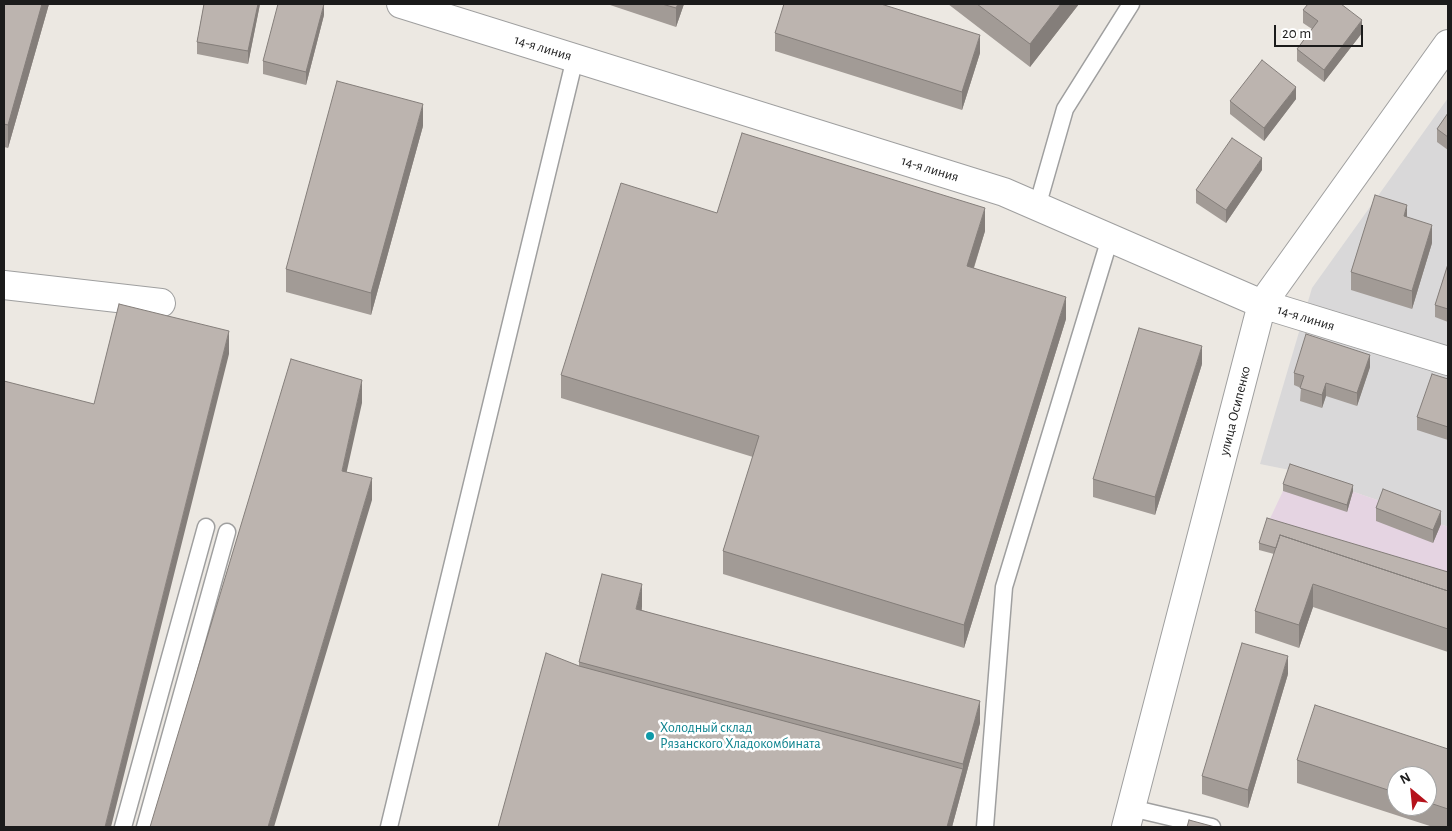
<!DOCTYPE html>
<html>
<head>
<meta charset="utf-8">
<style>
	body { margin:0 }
	#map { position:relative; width:1452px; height:831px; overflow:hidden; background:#ece8e2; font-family:"Alegreya Sans",sans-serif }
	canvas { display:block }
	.frame { position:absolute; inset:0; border:5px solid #1b1b1b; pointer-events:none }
	.north { position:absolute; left:1387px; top:766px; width:50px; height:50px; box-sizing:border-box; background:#fff; border:1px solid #a4a4a4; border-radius:50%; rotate:332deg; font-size:14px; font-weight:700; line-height:20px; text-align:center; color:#1b1b1b }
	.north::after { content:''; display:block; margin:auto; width:18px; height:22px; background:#b5121b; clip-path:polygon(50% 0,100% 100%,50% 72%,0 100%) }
	.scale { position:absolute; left:1274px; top:25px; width:89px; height:22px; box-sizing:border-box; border:2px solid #1b1b1b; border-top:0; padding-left:6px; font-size:15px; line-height:18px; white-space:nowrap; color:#1b1b1b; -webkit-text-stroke:4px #fff; paint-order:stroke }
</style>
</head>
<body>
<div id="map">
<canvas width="1452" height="831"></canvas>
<div class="frame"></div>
<div class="north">N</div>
<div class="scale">20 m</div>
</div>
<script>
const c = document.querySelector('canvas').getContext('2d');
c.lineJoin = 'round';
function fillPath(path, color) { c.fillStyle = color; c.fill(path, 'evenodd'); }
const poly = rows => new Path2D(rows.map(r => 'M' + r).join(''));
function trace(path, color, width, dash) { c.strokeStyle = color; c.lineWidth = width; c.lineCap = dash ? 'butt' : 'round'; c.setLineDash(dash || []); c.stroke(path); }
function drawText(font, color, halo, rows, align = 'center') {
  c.font = font + ' "Alegreya Sans",sans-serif'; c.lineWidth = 5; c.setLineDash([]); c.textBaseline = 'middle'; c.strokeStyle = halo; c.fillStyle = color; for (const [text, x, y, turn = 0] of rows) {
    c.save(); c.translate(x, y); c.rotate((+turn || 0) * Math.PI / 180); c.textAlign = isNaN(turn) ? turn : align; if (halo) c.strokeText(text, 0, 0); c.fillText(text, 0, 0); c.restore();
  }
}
const residential = poly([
	[1448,98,1448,527,1383,502,1290,470,1260,464,1312,288]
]);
const industrial = poly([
	[1290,470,1383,502,1448,527,1448,608,1267,525,1283,491]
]);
const lane = poly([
	[1037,207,1065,109,1131,4],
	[1131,808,1212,827],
	[123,827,206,527],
	[145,827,227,532],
	[389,827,575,58],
	[985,827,1004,587,1110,238]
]);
const street = poly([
	[401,4,1004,192,1262,304,1448,361],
	[4,285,161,303],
	[1126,827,1262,304,1448,44]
]);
const wall = poly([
	[4,4,49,4,8,148,4,147],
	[204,4,260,4,248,64,197,54,197,42],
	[607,4,684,4,676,27],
	[948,4,1079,4,1030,67],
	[1303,10,1362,33,1324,82,1297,61,1297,49,1312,29,1303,23],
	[324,15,306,85,263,74,263,61],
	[775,33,980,53,962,110,775,51],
	[1296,99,1264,141,1230,114,1230,101],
	[1448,113,1448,150,1437,142,1437,129],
	[423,126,371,315,286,292,286,269],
	[1262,170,1226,223,1196,203,1196,190],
	[717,213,985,231,974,268,1066,319,964,648,723,574,723,551,753,457,561,398,561,375],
	[1432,243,1412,309,1351,290,1351,272],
	[1448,264,1448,322,1435,317,1435,305],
	[1202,364,1155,515,1093,497,1093,479],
	[1370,367,1357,406,1326,396,1322,408,1300,401,1301,388,1294,385,1294,373],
	[1448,379,1448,440,1417,430,1417,417],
	[1283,484,1353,491,1347,512,1283,491],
	[1376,508,1441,524,1433,543,1376,521],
	[1259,543,1448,572,1448,652,1313,607,1299,648,1255,633,1255,611,1274,554,1259,550],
	[642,607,642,610,980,723,952,827,579,666,579,662],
	[1288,674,1248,808,1202,794,1202,776],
	[1448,749,1448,827,1433,827,1297,783,1297,760],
	[1397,776,1427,776,1427,806,1397,806]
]);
const shadedWall = poly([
	[42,4,49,4,8,148,8,125],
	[258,4,260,4,248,64,248,51],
	[324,4,324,15,306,85,306,72],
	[678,4,684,4,676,27,676,8],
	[1061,4,1079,4,1030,67,1030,44],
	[1362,20,1362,33,1324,82,1324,70],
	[980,35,980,53,962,110,962,92],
	[1296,87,1296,99,1264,141,1264,128],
	[423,104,423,126,371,315,371,293],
	[1262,158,1262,170,1226,223,1226,210],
	[1407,205,1407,223,1404,216],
	[985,208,985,231,967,289,967,266],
	[1432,225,1432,243,1412,309,1412,291],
	[1066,297,1066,319,964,648,964,625],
	[229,331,229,354,111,827,105,827],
	[1202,346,1202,364,1155,515,1155,497],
	[1370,355,1370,367,1357,406,1357,393],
	[362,380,362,403,342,493,342,471],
	[1326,383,1326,396,1322,408,1322,395],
	[372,478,372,500,274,827,268,827],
	[1353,485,1353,491,1347,512,1347,505],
	[1441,511,1441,524,1433,543,1433,530],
	[642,584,642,607,636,632,636,609],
	[1313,584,1313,607,1299,648,1299,625],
	[1288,656,1288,674,1248,808,1248,790],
	[980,701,980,723,952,827,947,827,963,769,963,764]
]);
const building = poly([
	[4,4,42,4,8,125,4,124,4,4],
	[204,4,258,4,248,51,197,42,204,4],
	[278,4,324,4,306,72,263,61,278,4],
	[662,4,678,4,676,8,662,4],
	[784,4,881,4,980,35,962,92,775,33,784,4],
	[977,4,1061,4,1030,44,977,4],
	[1308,4,1341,4,1362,20,1324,70,1297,49,1318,21,1303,10,1308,4],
	[1262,60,1296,87,1264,128,1230,101,1262,60],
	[337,81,423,104,371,293,286,269,337,81],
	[1448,113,1448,137,1437,129,1448,113],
	[742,133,985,208,967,266,1066,297,964,625,723,551,759,436,561,375,621,183,717,213,742,133],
	[1232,138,1262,158,1226,210,1196,190,1232,138],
	[1375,195,1407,205,1404,216,1432,225,1412,291,1351,272,1375,195],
	[1448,264,1448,309,1435,305,1448,264],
	[119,304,229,331,105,827,4,827,4,381,94,404,119,304],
	[1139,328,1202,346,1155,497,1093,479,1139,328],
	[1306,334,1370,355,1357,393,1326,383,1322,395,1300,388,1304,376,1294,373,1306,334],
	[291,359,362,380,342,471,372,478,268,827,150,827,291,359],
	[1432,374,1448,379,1448,427,1417,417,1432,374],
	[1290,464,1353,485,1347,505,1283,484,1290,464],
	[1383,489,1441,511,1433,530,1376,508,1383,489],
	[1267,518,1448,572,1448,591,1280,535,1276,548,1259,543,1267,518],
	[1280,535,1448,591,1448,629,1313,584,1299,625,1255,611,1280,535],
	[602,574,642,584,636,609,980,701,963,764,579,662,602,574],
	[1242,643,1288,656,1248,790,1202,776,1242,643],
	[546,653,579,666,963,769,947,827,498,827,546,653],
	[1315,705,1448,749,1448,809,1427,802,1427,776,1397,776,1397,793,1297,760,1315,705],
	[1189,820,1215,827,1187,827,1189,820]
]);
const markers = [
	[650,736,5,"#0f9aa8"]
];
const streetNames = [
	["14-я линия",543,48,17],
	["14-я линия",930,169,17],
	["14-я линия",1306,318,17],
	["улица Осипенко",1235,411,-76]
];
const cultureNames = [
	["Холодный склад",660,728],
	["Рязанского Хладокомбината",660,744]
];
fillPath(residential, '#d9d8d9');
fillPath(industrial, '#e5d4e2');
trace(lane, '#9f9f9f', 19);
trace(street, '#9f9f9f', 30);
trace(lane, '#fff', 16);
trace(street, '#fff', 28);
fillPath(wall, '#a29b96');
fillPath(shadedWall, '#847e7a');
fillPath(building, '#bcb4af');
trace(building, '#847e7a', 1);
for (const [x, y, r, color] of markers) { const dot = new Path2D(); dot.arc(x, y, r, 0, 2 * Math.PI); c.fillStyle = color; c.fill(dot); trace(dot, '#fff', 2); }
drawText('14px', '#1b1b1b', '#fff', streetNames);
drawText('14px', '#0d838f', '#fff', cultureNames, 'left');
</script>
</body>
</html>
